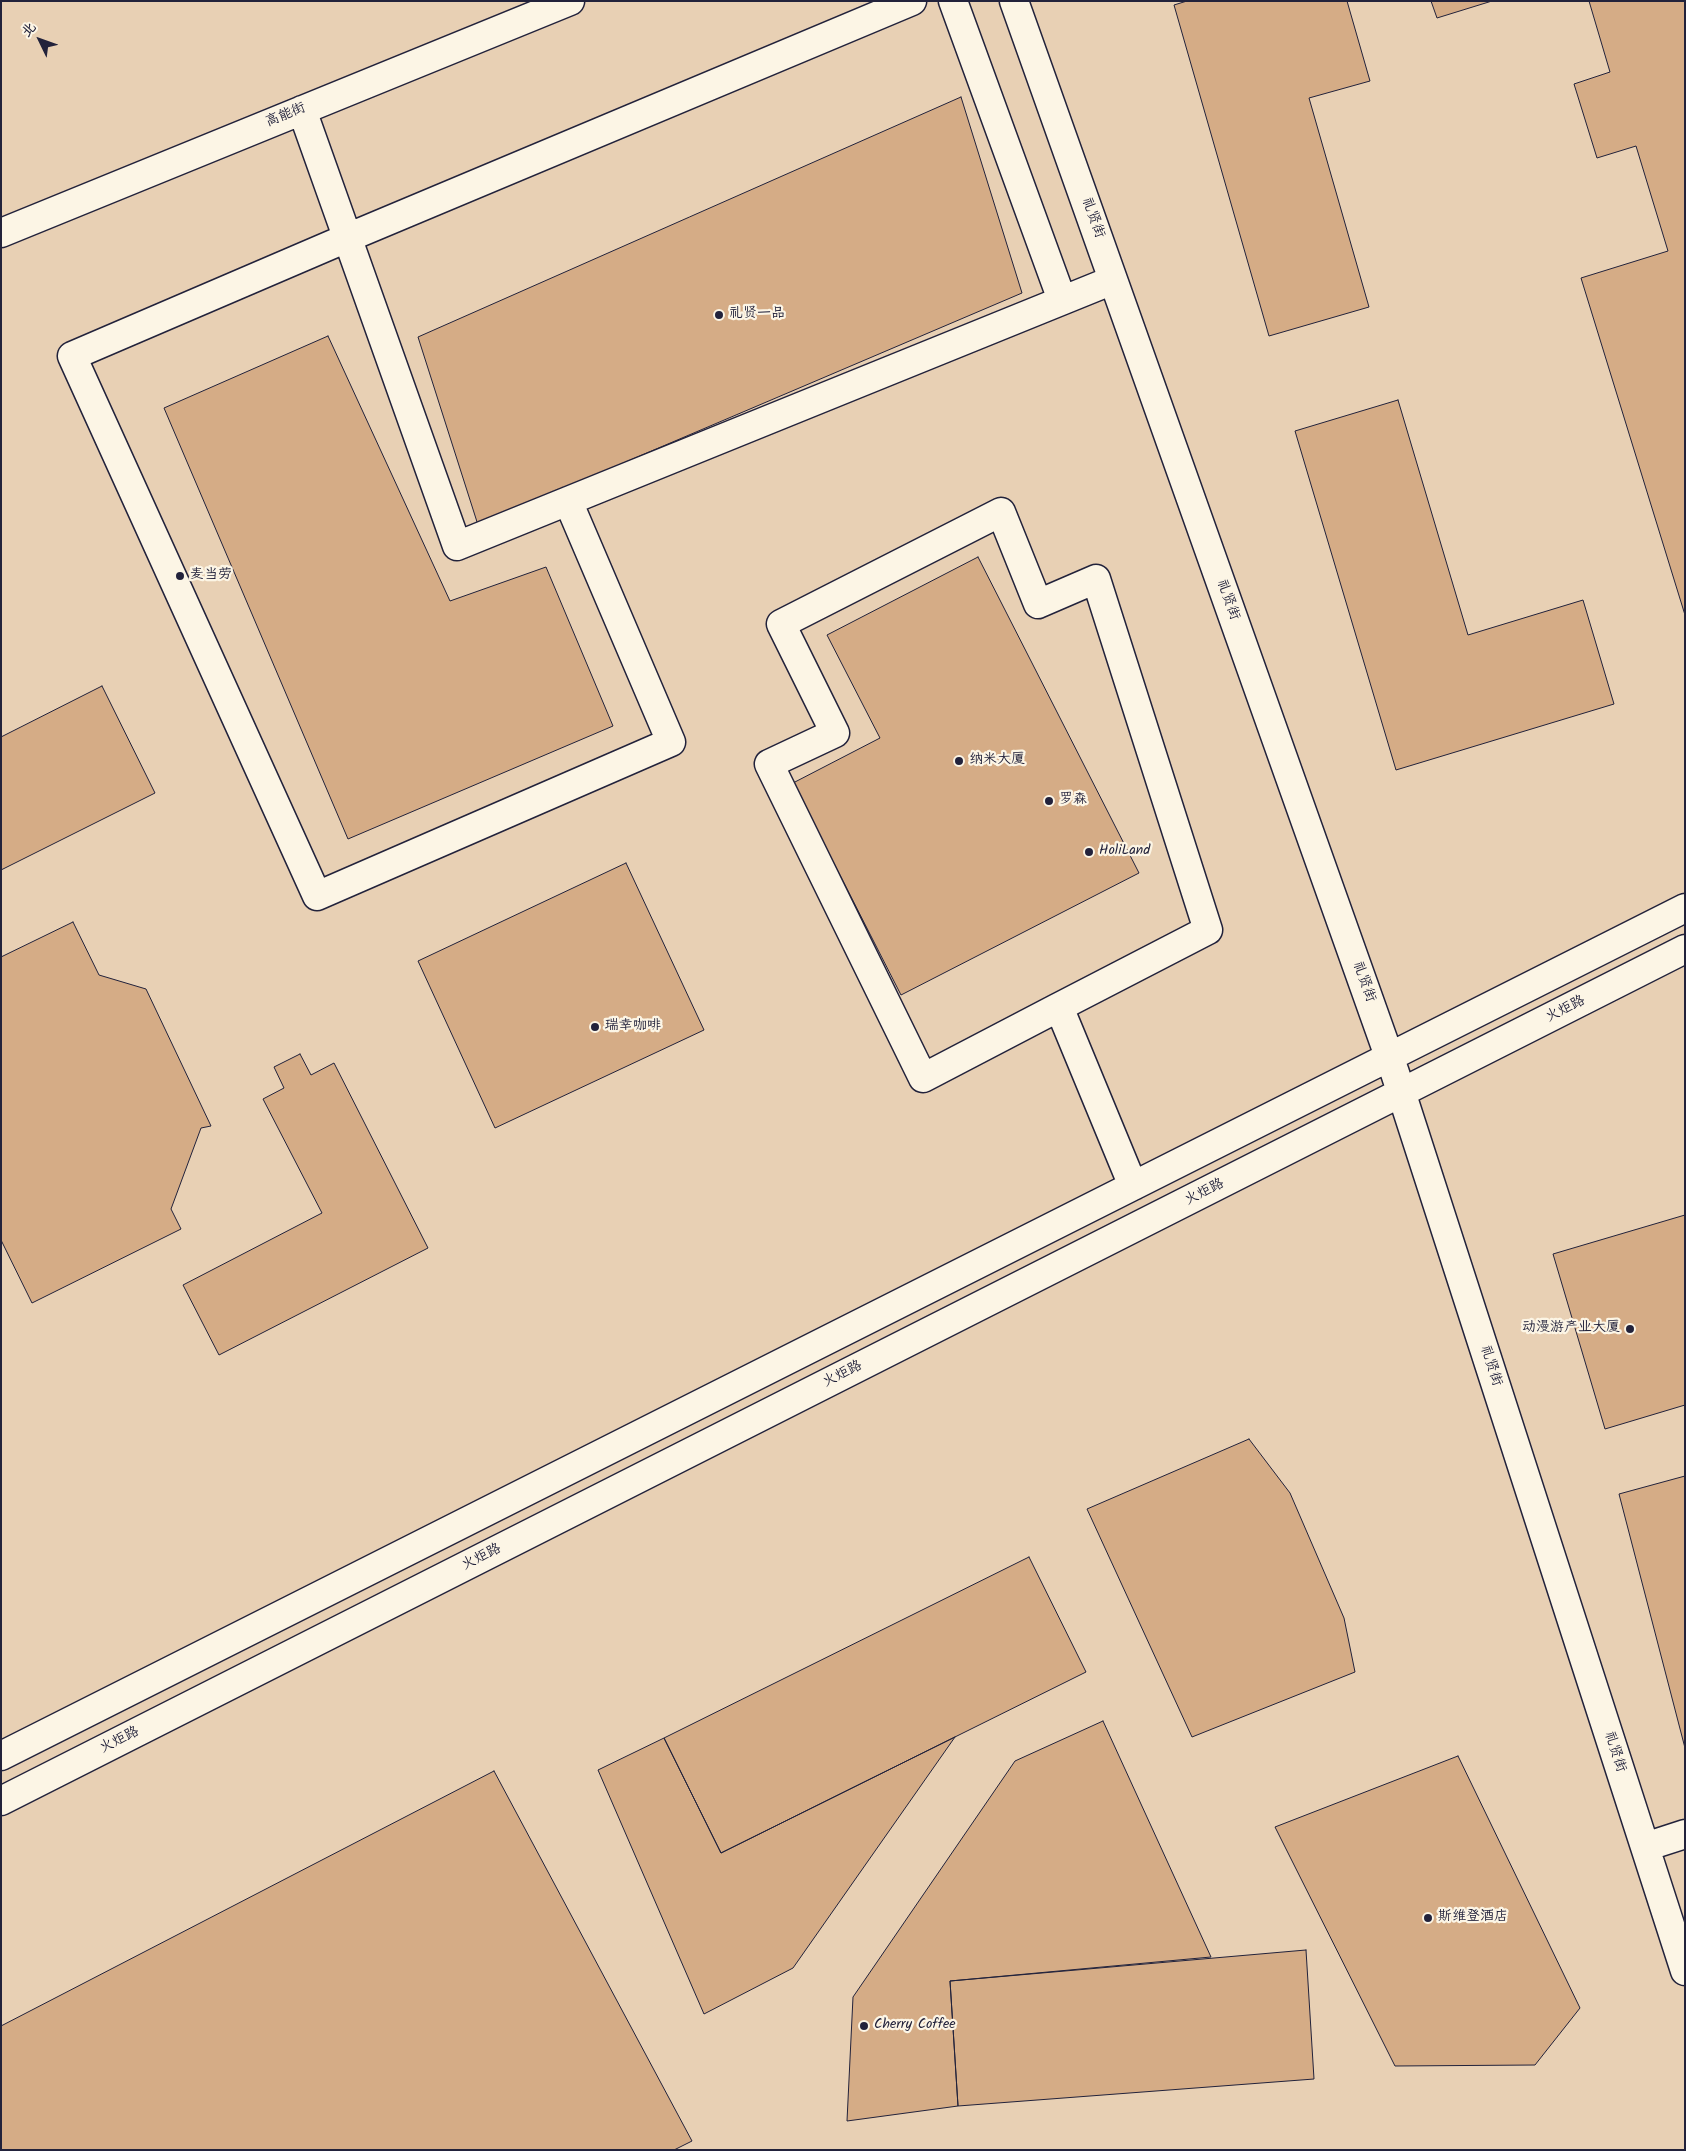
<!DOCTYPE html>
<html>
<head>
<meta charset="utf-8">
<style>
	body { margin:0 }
	#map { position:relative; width:1686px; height:2151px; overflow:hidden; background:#f0dfc8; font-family:Kalam,"LXGW WenKai TC",sans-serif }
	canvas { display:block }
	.frame { position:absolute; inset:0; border:2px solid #22223b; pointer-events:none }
	.north { position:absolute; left:15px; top:15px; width:50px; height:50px; -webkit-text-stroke:4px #fcf5e5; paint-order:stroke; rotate:312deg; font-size:14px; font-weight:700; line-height:20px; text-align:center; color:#22223b }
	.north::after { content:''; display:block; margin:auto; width:18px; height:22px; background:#22223b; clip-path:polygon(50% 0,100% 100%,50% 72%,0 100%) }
</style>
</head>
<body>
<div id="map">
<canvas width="1686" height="2151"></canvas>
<div class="frame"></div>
<div class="north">北</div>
</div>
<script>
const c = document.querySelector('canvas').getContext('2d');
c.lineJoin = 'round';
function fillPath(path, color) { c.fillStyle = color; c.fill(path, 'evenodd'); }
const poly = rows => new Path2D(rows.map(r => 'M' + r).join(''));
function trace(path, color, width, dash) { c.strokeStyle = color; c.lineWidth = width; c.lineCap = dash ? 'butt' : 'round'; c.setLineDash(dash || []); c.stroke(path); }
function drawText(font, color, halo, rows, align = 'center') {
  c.font = font + ' Kalam,"LXGW WenKai TC",sans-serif'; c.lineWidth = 4.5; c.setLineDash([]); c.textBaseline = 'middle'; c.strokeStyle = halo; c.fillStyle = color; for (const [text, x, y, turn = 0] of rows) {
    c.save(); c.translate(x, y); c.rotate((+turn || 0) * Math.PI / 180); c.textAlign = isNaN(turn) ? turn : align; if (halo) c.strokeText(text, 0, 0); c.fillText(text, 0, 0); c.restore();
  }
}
const built = poly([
	[1,1,1685,1,1685,2150,1,2150]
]);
const building = poly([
	[1187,1,1347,1,1370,81,1309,98,1369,307,1269,336,1174,5,1187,1],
	[1431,1,1492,1,1437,18,1431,1],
	[1589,1,1685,1,1685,615,1581,278,1668,251,1636,146,1597,158,1574,84,1610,72,1589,1],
	[961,97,1022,293,478,525,418,337,961,97],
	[328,336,450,601,546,567,613,726,348,839,164,408,328,336],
	[1398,400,1468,635,1583,600,1614,704,1396,770,1295,431,1398,400],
	[978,557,1139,873,901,995,793,783,880,738,827,635,978,557],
	[102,686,155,793,1,870,1,737,102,686],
	[626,863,704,1030,495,1128,418,961,626,863],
	[73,922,99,975,146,989,211,1126,201,1128,171,1209,181,1229,32,1303,1,1240,1,957,73,922],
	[300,1054,311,1075,334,1063,428,1248,219,1355,183,1285,322,1213,263,1099,284,1088,274,1067,300,1054],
	[1685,1215,1685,1405,1605,1429,1553,1254,1685,1215],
	[1249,1439,1290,1493,1344,1618,1355,1672,1192,1737,1087,1509,1249,1439],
	[1685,1476,1685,1748,1619,1494,1685,1476],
	[1029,1557,1086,1672,721,1853,664,1738,1029,1557],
	[1103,1721,1211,1957,950,1981,958,2106,847,2121,853,1997,1015,1761,1103,1721],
	[955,1737,793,1968,704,2014,598,1770,664,1738,721,1853,955,1737],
	[1458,1756,1580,2008,1535,2065,1395,2066,1275,1827,1458,1756],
	[494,1771,692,2141,674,2150,1,2150,1,2026,494,1771],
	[1306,1950,1314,2079,958,2106,950,1981,1306,1950]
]);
const minor = poly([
	[953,1,1062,300],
	[1014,1,1395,1073,1685,1971],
	[302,110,457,546,1113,280],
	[1,233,570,1],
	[568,501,671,742,317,896,72,356,347,238,912,1],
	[1059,1007,923,1078,769,764,835,733,781,624,1001,512,1038,604,1096,579,1208,930,1059,1007,1133,1186],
	[1,1756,1685,908],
	[1,1801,1685,949],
	[1645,1847,1685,1834]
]);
const markers = [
	[719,315,5,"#22223b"],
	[180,576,5,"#22223b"],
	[959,761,5,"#22223b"],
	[1049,801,5,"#22223b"],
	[1089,852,5,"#22223b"],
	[595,1027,5,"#22223b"],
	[1630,1329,5,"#22223b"],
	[1428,1918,5,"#22223b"],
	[864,2026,5,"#22223b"]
];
const streetNames = [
	["高能街",286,116,-22],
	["礼贤街",1092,218,70],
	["礼贤街",1227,600,70],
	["礼贤街",1363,982,70],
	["火炬路",1566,1010,-27],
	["火炬路",1205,1193,-27],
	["礼贤街",1490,1366,72],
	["火炬路",843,1375,-27],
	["火炬路",482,1558,-27],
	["火炬路",120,1741,-27],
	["礼贤街",1614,1752,72]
];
const poiNames = [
	["礼贤一品",729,315],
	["麦当劳",190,576],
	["纳米大厦",969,761],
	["罗森",1059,801],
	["HoliLand",1099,852],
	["瑞幸咖啡",605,1027],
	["动漫游产业大厦",1620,1329,"right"],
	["斯维登酒店",1438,1918],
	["Cherry Coffee",874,2026]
];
fillPath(built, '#e8d0b4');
fillPath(building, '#d5ac86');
trace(building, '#22223b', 1);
trace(minor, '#22223b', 31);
trace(minor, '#fcf5e5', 28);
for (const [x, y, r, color] of markers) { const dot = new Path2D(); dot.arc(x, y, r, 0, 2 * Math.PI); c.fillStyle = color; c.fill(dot); trace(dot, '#fcf5e5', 2); }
drawText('14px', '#22223b', '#fcf5e5', streetNames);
drawText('14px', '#22223b', '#fcf5e5', poiNames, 'left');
</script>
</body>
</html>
